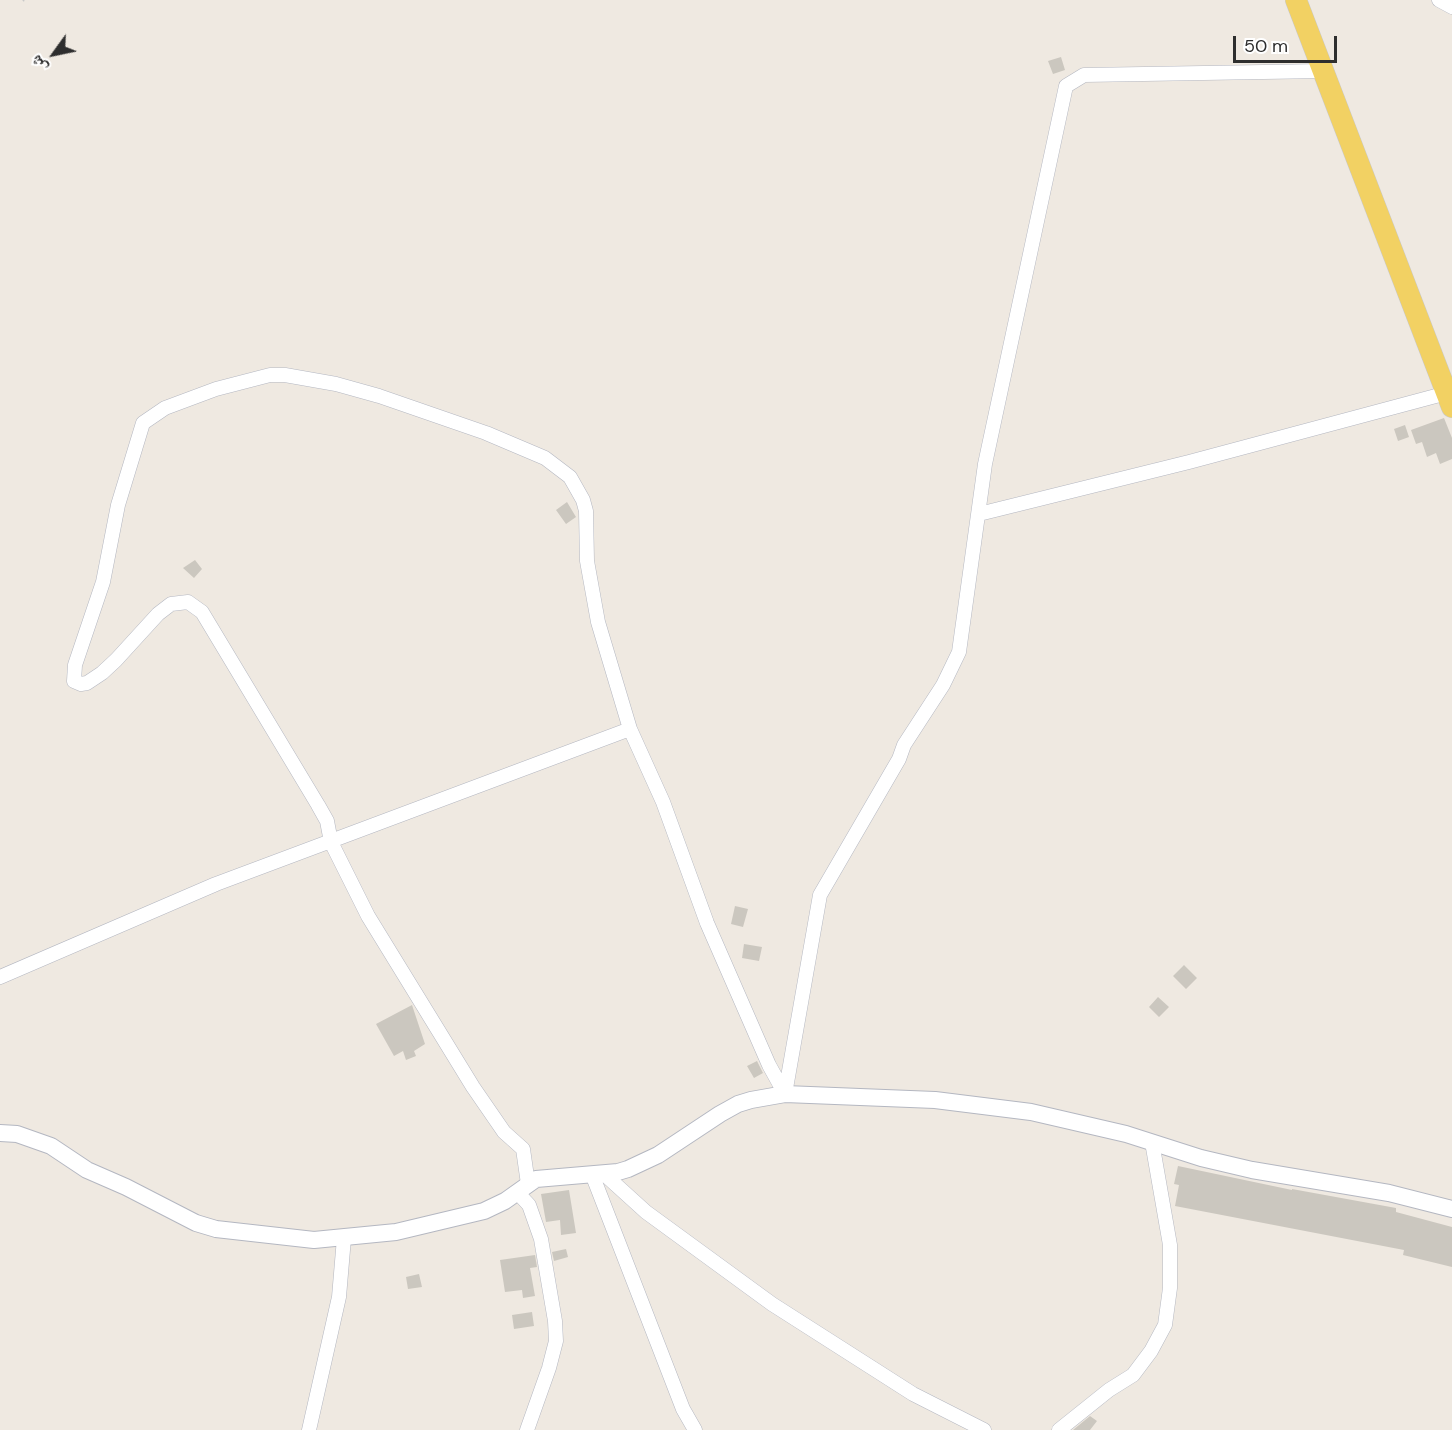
<!DOCTYPE html>
<html>
<head>
<meta charset="utf-8">
<style>
	body { margin:0 }
	#map { position:relative; width:1452px; height:1430px; overflow:hidden; background:#efe9e1; font-family:"DM Sans","Noto Naskh Arabic",sans-serif }
	canvas { display:block }
	.north { position:absolute; left:24px; top:24px; width:60px; height:60px; -webkit-text-stroke:4px #fff; paint-order:stroke; rotate:237deg; font-size:16px; font-weight:700; line-height:24px; text-align:center; color:#2e2e2e }
	.north::after { content:''; display:block; margin:auto; width:21px; height:27px; background:#2e2e2e; clip-path:polygon(50% 0,100% 100%,50% 72%,0 100%) }
	.scale { position:absolute; left:1233px; top:36px; width:104px; height:27px; box-sizing:border-box; border:3px solid #2e2e2e; border-top:0; padding-left:8px; font-size:18px; line-height:21px; white-space:nowrap; color:#2e2e2e; -webkit-text-stroke:4px #fff; paint-order:stroke }
</style>
</head>
<body>
<div id="map">
<canvas width="1452" height="1430"></canvas>
<div class="north">ش</div>
<div class="scale">50 m</div>
</div>
<script>
const c = document.querySelector('canvas').getContext('2d');
c.lineJoin = 'round';
function fillPath(path, color) { c.fillStyle = color; c.fill(path, 'evenodd'); }
const poly = rows => new Path2D(rows.map(r => 'M' + r).join(''));
function trace(path, color, width, dash) { c.strokeStyle = color; c.lineWidth = width; c.lineCap = dash ? 'butt' : 'round'; c.setLineDash(dash || []); c.stroke(path); }
const building = poly([
	[1061,57,1065,70,1053,74,1048,61],
	[1444,418,1452,438,1452,459,1440,464,1436,453,1427,457,1422,442,1416,444,1411,430],
	[1405,425,1409,437,1398,441,1394,429],
	[567,502,576,517,566,524,556,510],
	[195,560,202,569,194,578,183,568],
	[735,906,748,909,743,927,731,924],
	[744,944,762,947,759,961,742,958],
	[1184,965,1197,978,1186,989,1173,976],
	[1158,997,1169,1007,1159,1017,1149,1007],
	[412,1005,425,1044,414,1051,416,1056,406,1060,403,1051,394,1056,376,1024],
	[757,1061,763,1073,754,1078,747,1066],
	[1178,1166,1292,1190,1292,1189,1396,1208,1396,1212,1452,1227,1452,1267,1403,1255,1404,1250,1175,1206,1179,1185,1174,1184],
	[569,1190,576,1233,561,1235,560,1220,546,1222,541,1194],
	[566,1249,568,1257,554,1261,552,1252],
	[535,1255,537,1267,530,1268,535,1296,523,1298,522,1290,505,1292,500,1260],
	[419,1274,422,1287,408,1289,406,1277],
	[532,1312,534,1326,514,1329,512,1315],
	[1090,1416,1097,1421,1090,1430,1073,1430]
]);
const path = poly([
	[23,1,24,0]
]);
const minor = poly([
	[1439,0,1452,7],
	[979,514,1189,462,1447,393],
	[0,977,216,884,630,729,663,802,707,923,769,1065,785,1094],
	[785,1094,820,895,899,759,904,745,943,685,959,652,985,464,1066,86,1084,75,1323,71],
	[603,1173,646,1212,772,1304,913,1394,984,1430],
	[592,1174,683,1409,695,1430],
	[528,1184,523,1149,504,1132,473,1087,368,916,331,842,327,821,318,805,202,612,188,602,171,604,158,614,116,660,102,673,87,683,81,684,74,681,75,665,103,582,118,505,143,423,165,408,216,389,270,375,285,375,336,384,379,396,486,433,545,458,570,477,583,500,586,511,587,561,598,622,630,729],
	[517,1192,529,1205,541,1239,555,1321,556,1341,549,1368,527,1430],
	[309,1430,339,1297,344,1238],
	[1059,1430,1109,1390,1133,1375,1151,1351,1165,1325,1170,1288,1170,1245,1152,1142]
]);
const tertiary = poly([
	[0,1133,17,1134,51,1146,87,1170,126,1187,196,1223,216,1229,314,1240,396,1232,484,1211,505,1201,536,1179,618,1172,628,1169,658,1155,720,1114,738,1104,751,1100,785,1094,935,1100,1031,1112,1126,1134,1201,1158,1252,1170,1389,1193,1452,1209]
]);
const primary = poly([
	[1296,0,1452,407]
]);
fillPath(building, '#cbc7bf');
trace(minor, '#b4b7c1', 15);
trace(tertiary, '#b4b7c1', 18);
trace(primary, '#c9c9c9', 22);
trace(path, '#c9c9c9', 2, [4.5, 3]);
trace(minor, '#fff', 14);
trace(tertiary, '#fff', 16);
trace(primary, '#f2d163', 21);
</script>
</body>
</html>
